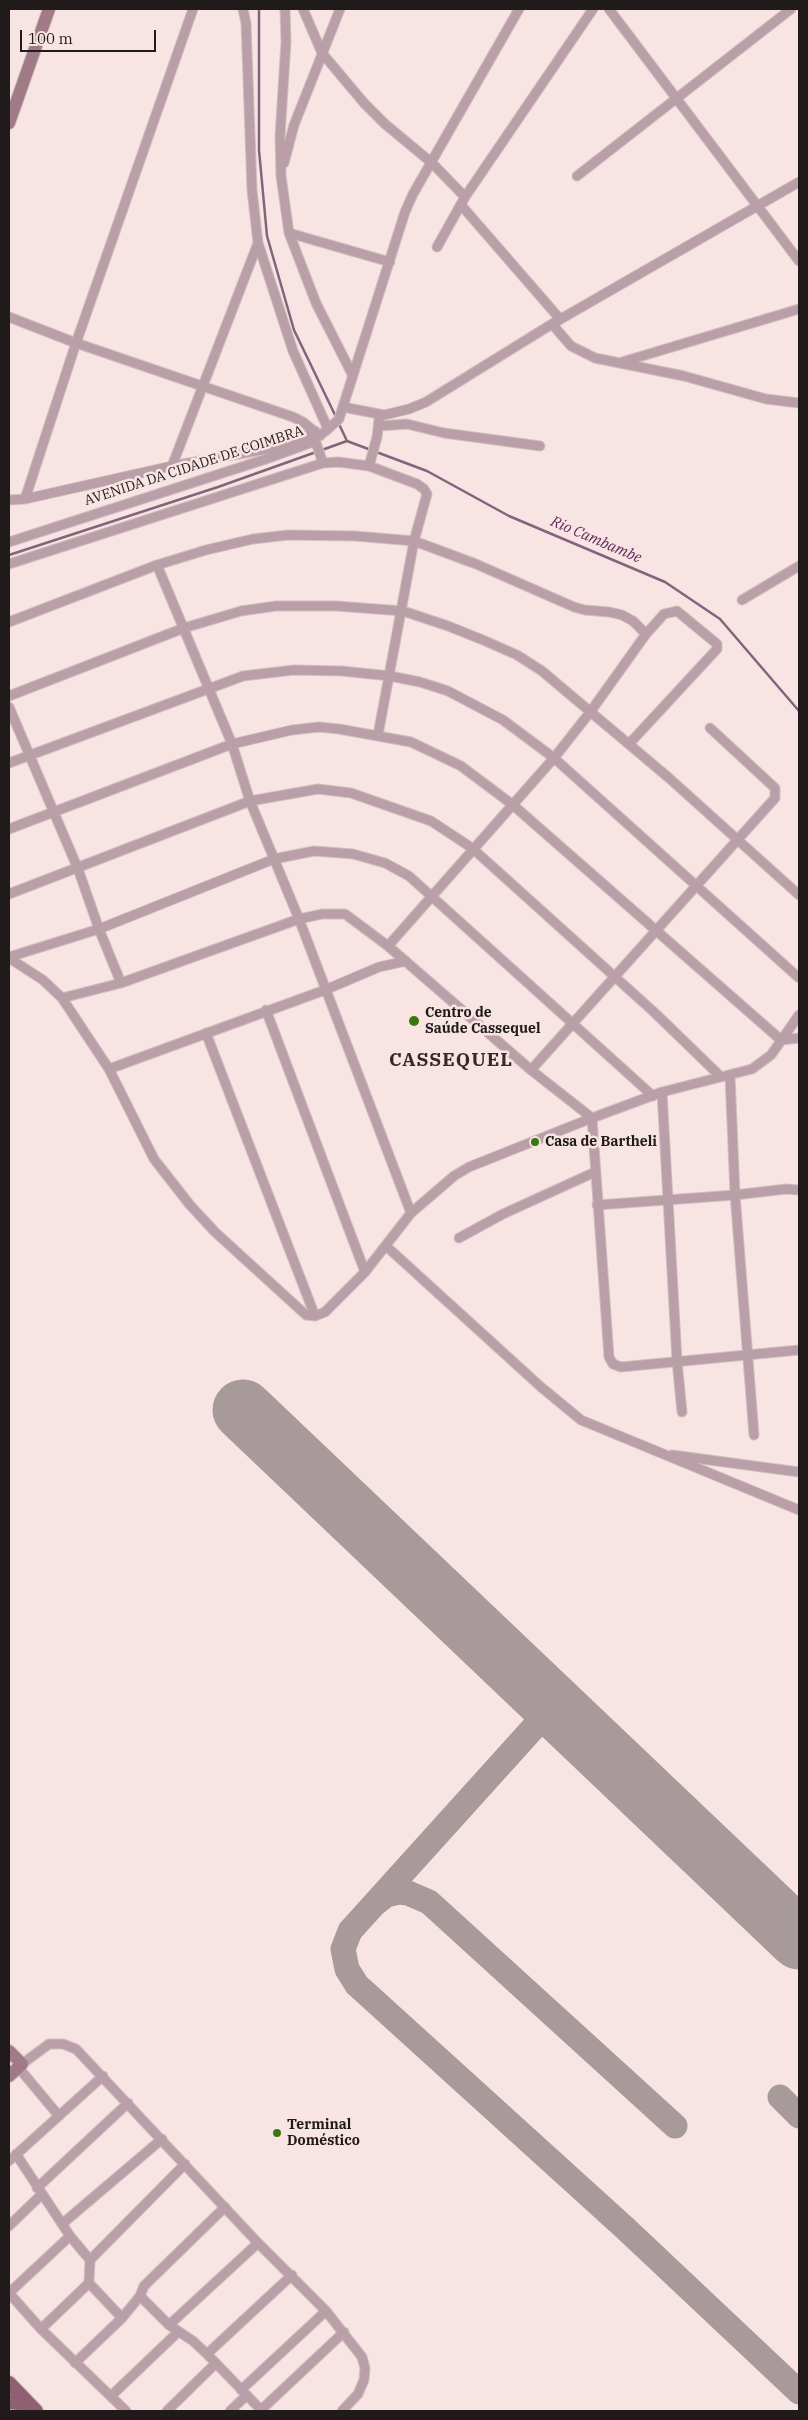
<!DOCTYPE html>
<html>
<head>
<meta charset="utf-8">
<style>
	body { margin:0 }
	#map { position:relative; width:808px; height:2420px; overflow:hidden; background:#f7e4e3; font-family:"IBM Plex Serif",serif }
	canvas { display:block }
	.frame { position:absolute; inset:0; border:10px solid #201a1a; pointer-events:none }
	.scale { position:absolute; left:20px; top:30px; width:136px; height:22px; box-sizing:border-box; border:2px solid #201a1a; border-top:0; padding-left:6px; font-size:15px; line-height:18px; white-space:nowrap; color:#201a1a; -webkit-text-stroke:4px #f7e4e3; paint-order:stroke }
</style>
</head>
<body>
<div id="map">
<canvas width="808" height="2420"></canvas>
<div class="frame"></div>
<div class="scale">100 m</div>
</div>
<script>
const c = document.querySelector('canvas').getContext('2d');
c.lineJoin = 'round';
const poly = rows => new Path2D(rows.map(r => 'M' + r).join(''));
function trace(path, color, width, dash) { c.strokeStyle = color; c.lineWidth = width; c.lineCap = dash ? 'butt' : 'round'; c.setLineDash(dash || []); c.stroke(path); }
function drawText(font, color, halo, rows, align = 'center') {
  c.font = font + ' "IBM Plex Serif",serif'; c.lineWidth = 5; c.setLineDash([]); c.textBaseline = 'middle'; c.strokeStyle = halo; c.fillStyle = color; for (const [text, x, y, turn = 0] of rows) {
    c.save(); c.translate(x, y); c.rotate((+turn || 0) * Math.PI / 180); c.textAlign = isNaN(turn) ? turn : align; if (halo) c.strokeText(text, 0, 0); c.fillText(text, 0, 0); c.restore();
  }
}
const stream = poly([
	[259,9,259,150,267,236,294,330,336,417],
	[338,422,347,441],
	[347,441,427,471,509,516,665,582,720,619,799,711],
	[9,555,218,487,347,441]
]);
const taxiway = poly([
	[554,1705,350,1931,343,1949,347,1969,357,1985,626,2229,799,2392],
	[376,1903,386,1895,399,1892,408,1893,429,1902,675,2126],
	[780,2097,799,2116]
]);
const runway = poly([
	[243,1410,799,1939]
]);
const street = poly([
	[285,9,286,42,280,136,281,176,289,233,316,303,352,374],
	[303,9,322,53,364,103,385,124,432,163,465,197],
	[609,9,799,261],
	[284,163,294,125,340,9],
	[577,176,791,9],
	[461,205,560,319],
	[289,233,390,262],
	[437,247,465,197,593,9],
	[9,317,76,343,293,417,303,422,320,436],
	[552,324,571,346,595,358,684,376,766,399,799,403],
	[622,362,799,309],
	[343,407,384,415,409,409,426,402,552,324,799,182],
	[379,426,407,424,444,433,540,446],
	[328,429,339,419,405,212,413,194,519,9],
	[315,440,323,463],
	[172,466,258,243],
	[369,466,377,437,379,420],
	[25,499,76,343,193,9],
	[9,500,25,499,172,466,267,449,290,443,315,431],
	[9,542,266,459,310,443,328,429,293,351,258,243,252,190,246,23,243,9],
	[9,564,323,463,338,462,369,466,417,484,424,489,427,494,414,541,378,735],
	[157,565,232,744,250,801,299,919,411,1213],
	[742,600,799,566],
	[9,622,157,565,206,550,253,539,288,535,355,536,414,541,476,564,574,607,585,610,609,612,622,615,633,621,646,634],
	[9,696,184,628,241,611,276,606,336,606,403,611,448,626,483,640,517,655,542,671,669,778,799,895],
	[9,707,78,869,99,929,121,983],
	[9,763,243,676,294,670,342,671,390,676,420,682,448,691,503,720,554,758,799,978],
	[9,829,232,744,292,730,319,727,339,729,411,742,461,766,513,805,781,1040,799,1038],
	[9,894,250,801,318,789,351,793,431,821,472,848,655,1013,721,1077],
	[388,946,554,758,591,711,646,634,664,614,677,611,717,644,717,649,629,744],
	[9,957,99,929,274,859,314,851,353,854,385,863,409,876,653,1096],
	[9,958,43,980,62,998,109,1069,154,1159,190,1205,215,1232,306,1315,315,1316,325,1312,365,1272,411,1213,454,1176,469,1167,592,1118,662,1092,752,1069,771,1055,799,1015],
	[62,998,121,983,299,919,322,914,345,914,388,946,531,1070,592,1118,609,1357,613,1364,621,1367,799,1350],
	[266,1010,365,1272],
	[206,1033,315,1316],
	[109,1069,325,990,379,967,406,961],
	[531,1070,775,798,775,788,710,728],
	[730,1076,735,1194,754,1435],
	[662,1092,677,1361,682,1412],
	[597,1205,735,1195,786,1189,799,1190],
	[459,1238,503,1214,595,1172],
	[386,1246,541,1387,581,1420,799,1510],
	[672,1455,799,1472],
	[22,2064,49,2044,63,2044,76,2049,258,2243,326,2311,362,2357,365,2368,364,2380,358,2394,342,2411],
	[18,2067,59,2116],
	[16,2154,70,2236,90,2260,89,2283,122,2318],
	[9,2161,103,2076],
	[37,2188,128,2103],
	[62,2224,162,2139],
	[9,2226,42,2194],
	[90,2260,185,2164],
	[9,2293,41,2329,126,2411],
	[9,2293,70,2236],
	[140,2296,169,2325,193,2341,207,2354,262,2411],
	[169,2325,258,2243],
	[41,2329,89,2283],
	[207,2354,292,2275],
	[75,2363,122,2318,140,2296,144,2286,225,2207],
	[241,2390,326,2311],
	[111,2396,178,2332],
	[261,2410,344,2332],
	[167,2411,216,2363],
	[230,2411,247,2395]
]);
const secondary = poly([
	[9,123,49,9],
	[9,2051,22,2064,9,2076]
]);
const primary = poly([
	[9,2383,36,2411],
	[9,2402,19,2403,28,2411]
]);
const markers = [
	[414,1021,6,"#3c770e"],
	[535,1142,5,"#3c770e"],
	[277,2133,5,"#3c770e"]
];
const streetNames = [
	["AVENIDA DA CIDADE DE COIMBRA",194,466,-18]
];
const poiNames = [
	["Centro de",425,1013],
	["Saúde Cassequel",425,1029],
	["Casa de Bartheli",545,1142],
	["Terminal",287,2125],
	["Doméstico",287,2141]
];
const waterNames = [
	["Rio Cambambe",596,540,23]
];
const districtNames = [
	["CASSEQUEL",451,1061]
];
trace(stream, '#85637d', 2.5);
trace(taxiway, '#a89a9a', 25);
trace(runway, '#a89a9a', 61);
trace(street, '#d0c0bf', 11);
trace(secondary, '#d0c0bf', 14);
trace(primary, '#d0c0bf', 16);
trace(street, '#ba9ea8', 9);
trace(secondary, '#a17a88', 12);
trace(primary, '#8f6071', 14);
for (const [x, y, r, color] of markers) { const dot = new Path2D(); dot.arc(x, y, r, 0, 2 * Math.PI); c.fillStyle = color; c.fill(dot); trace(dot, '#f7e4e3', 2); }
drawText('14px', '#201a1a', '#f7e4e3', streetNames);
drawText('bold 14px', '#201a1a', '#f7e4e3', poiNames, 'left');
drawText('italic 15px', '#63295b', '#f7e4e3', waterNames);
c.letterSpacing = '1px';
drawText('bold 19px', '#362828', '#f7e4e3', districtNames);
c.letterSpacing = '0px';
</script>
</body>
</html>
